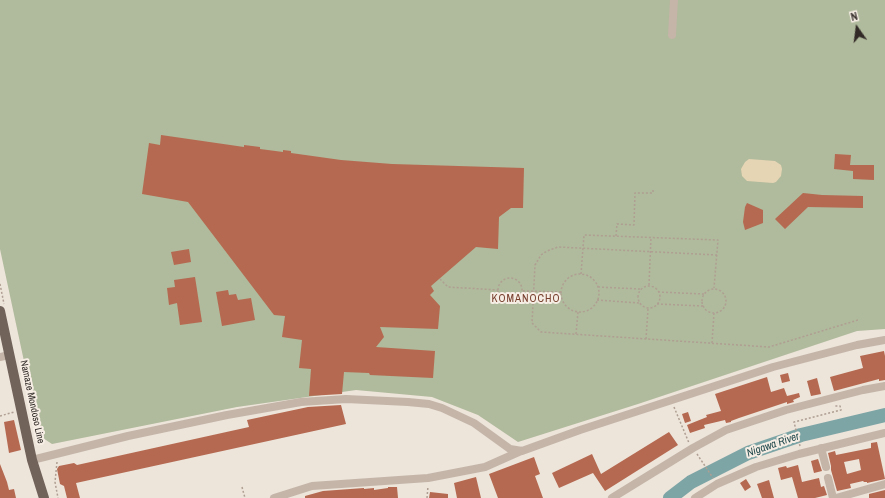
<!DOCTYPE html>
<html>
<head>
<meta charset="utf-8">
<style>
	body { margin:0 }
	#map { position:relative; width:885px; height:498px; overflow:hidden; background:#ede4da; font-family:"Archivo Narrow",sans-serif }
	canvas { display:block }
	.north { position:absolute; left:837px; top:8px; width:40px; height:40px; -webkit-text-stroke:3px #f6eee5; paint-order:stroke; rotate:346deg; font-size:11px; font-weight:700; line-height:16px; text-align:center; color:#312a27 }
	.north::after { content:''; display:block; margin:auto; width:14px; height:18px; background:#312a27; clip-path:polygon(50% 0,100% 100%,50% 72%,0 100%) }
</style>
</head>
<body>
<div id="map">
<canvas width="885" height="498"></canvas>
<div class="north">N</div>
</div>
<script>
const c = document.querySelector('canvas').getContext('2d');
c.lineJoin = 'round';
function fillPath(path, color) { c.fillStyle = color; c.fill(path, 'evenodd'); }
const poly = rows => new Path2D(rows.map(r => 'M' + r).join(''));
function trace(path, color, width, dash) { c.strokeStyle = color; c.lineWidth = width; c.lineCap = dash ? 'butt' : 'round'; c.setLineDash(dash || []); c.stroke(path); }
function drawText(font, color, halo, rows, align = 'center') {
  c.font = font + ' "Archivo Narrow",sans-serif'; c.lineWidth = 4; c.setLineDash([]); c.textBaseline = 'middle'; c.strokeStyle = halo; c.fillStyle = color; for (const [text, x, y, turn = 0] of rows) {
    c.save(); c.translate(x, y); c.rotate((+turn || 0) * Math.PI / 180); c.textAlign = isNaN(turn) ? turn : align; if (halo) c.strokeText(text, 0, 0); c.fillText(text, 0, 0); c.restore();
  }
}
const green = poly([
	[0,0,885,0,885,329,857,331,638,404,518,442,478,415,432,397,356,390,237,407,52,444,40,436,0,249]
]);
const sand = poly([
	[749,159,775,161,781,165,782,169,781,176,776,182,773,183,747,181,742,176,741,169,745,162]
]);
const river = poly([
	[670,498,691,482,748,453,801,435,885,415]
]);
const building = poly([
	[161,135,244,147,244,145,260,147,260,149,283,152,283,150,291,151,291,153,341,160,392,164,524,168,523,208,511,208,499,217,498,249,476,247,431,286,434,291,430,295,440,306,438,329,380,327,384,337,376,347,435,351,433,378,370,375,369,373,344,372,342,394,309,396,311,369,299,368,302,340,282,337,285,316,274,315,188,202,142,194,149,143,160,145],
	[835,154,851,155,850,165,874,165,874,180,853,179,853,171,834,169],
	[803,193,822,195,863,196,863,208,808,207,785,229,775,219],
	[747,203,763,210,763,223,745,230,743,222,745,207],
	[189,249,191,262,174,265,171,252],
	[195,277,202,322,180,325,177,303,169,305,167,288,175,287,174,280],
	[228,290,229,295,236,294,238,300,251,298,255,320,222,326,216,292],
	[884,351,885,356,885,380,879,381,879,379,834,391,830,377,863,368,860,356],
	[788,373,790,381,782,383,780,375],
	[767,377,771,392,784,388,787,396,799,393,800,397,793,400,794,402,787,404,787,402,739,418,731,421,731,422,726,423,725,420,704,425,705,428,690,433,687,425,707,417,706,415,721,411,715,394],
	[817,378,821,394,811,396,807,381],
	[341,405,346,424,76,483,80,498,67,498,64,486,60,484,57,469,59,466,74,463,77,465,249,427,247,420,308,407],
	[688,412,691,421,685,423,682,414],
	[14,420,21,450,9,453,4,422],
	[669,432,678,445,605,491,593,473,559,488,552,473,592,454,601,474],
	[877,442,885,479,867,483,867,482,864,482,863,481,850,484,851,488,837,491,831,470,831,466,828,453,835,451,836,455,871,448,871,443],
	[859,459,861,470,847,474,844,462],
	[534,457,540,474,535,476,543,498,498,498,489,474],
	[818,459,822,471,814,473,811,461],
	[0,464,7,482,9,490,14,489,16,498,0,498],
	[798,465,802,482,819,478,821,487,824,486,827,495,815,498,798,498,792,477,781,480,778,468,786,466,787,468],
	[476,477,481,498,457,498,454,483],
	[746,479,751,487,745,491,740,483],
	[769,480,774,498,762,498,757,484],
	[388,487,397,487,398,498,305,498,305,496,323,491,364,488,364,489,374,488,374,490,388,488],
	[885,490,885,498,869,498,869,494],
	[430,492,448,494,448,498,429,498]
]);
const path = poly([
	[616,236,617,224,634,225,635,193,653,193,653,188],
	[717,255,558,247,547,251,541,255,535,265,532,323,541,332,769,347,858,320],
	[581,274,584,235,718,240,714,288],
	'561 293a19 19 0 1 1 38 0a19 19 0 1 1-38 0Z',
	'498 290a12 12 0 1 1 24 0a12 12 0 1 1-24 0Z',
	[440,279,448,287,498,290],
	[0,284,4,304],
	[649,285,651,237],
	'638 297a11 11 0 1 1 22 0a11 11 0 1 1-22 0Z',
	[598,287,640,289],
	'702 301a12 12 0 1 1 24 0a12 12 0 1 1-24 0Z',
	[523,291,561,292],
	[658,292,704,294],
	[597,300,639,303],
	[657,304,703,306],
	[576,334,578,312],
	[646,339,648,309],
	[712,343,714,313],
	[674,407,689,443],
	[0,416,14,412],
	[800,446,794,422,841,410,840,406,834,406],
	[697,454,713,478],
	[57,462,55,482,58,498],
	[242,487,245,498],
	[427,498,428,486]
]);
const minor = poly([
	[672,35,674,0],
	[0,357,9,355],
	[821,448,826,467],
	[32,460,128,436,227,415,301,402,346,399,408,402,429,404,442,408,474,423,510,449,522,451,580,430,773,367,857,345,885,340],
	[828,478,833,498],
	[274,498,312,486,428,478,485,467,521,451],
	[612,498,693,448,726,430,786,410,863,390,885,386],
	[695,498,717,484,756,467,799,454,885,433],
	[836,498,885,484]
]);
const major = poly([
	[0,311,32,460,44,498]
]);
const streetNames = [
	["Namaze Mondoso Line",32,402,78]
];
const neighbourhoodNames = [
	["KOMANOCHO",526,299]
];
const waterNames = [
	["Nigawa River",773,445,-19]
];
fillPath(green, '#b0ba9c');
fillPath(sand, '#e5d5b4');
trace(river, '#7da5a6', 14);
fillPath(building, '#b56950');
trace(path, '#af9f92', 1.5, [2, 2]);
trace(minor, '#c4b5a8', 8);
trace(major, '#71625a', 10);
drawText('10px', '#312a27', '#f6eee5', streetNames);
c.letterSpacing = '1px';
drawText('11px', '#763d2b', '#f6eee5', neighbourhoodNames);
c.letterSpacing = '0px';
drawText('italic 11px', '#224a4d', '#f6eee5', waterNames);
</script>
</body>
</html>
